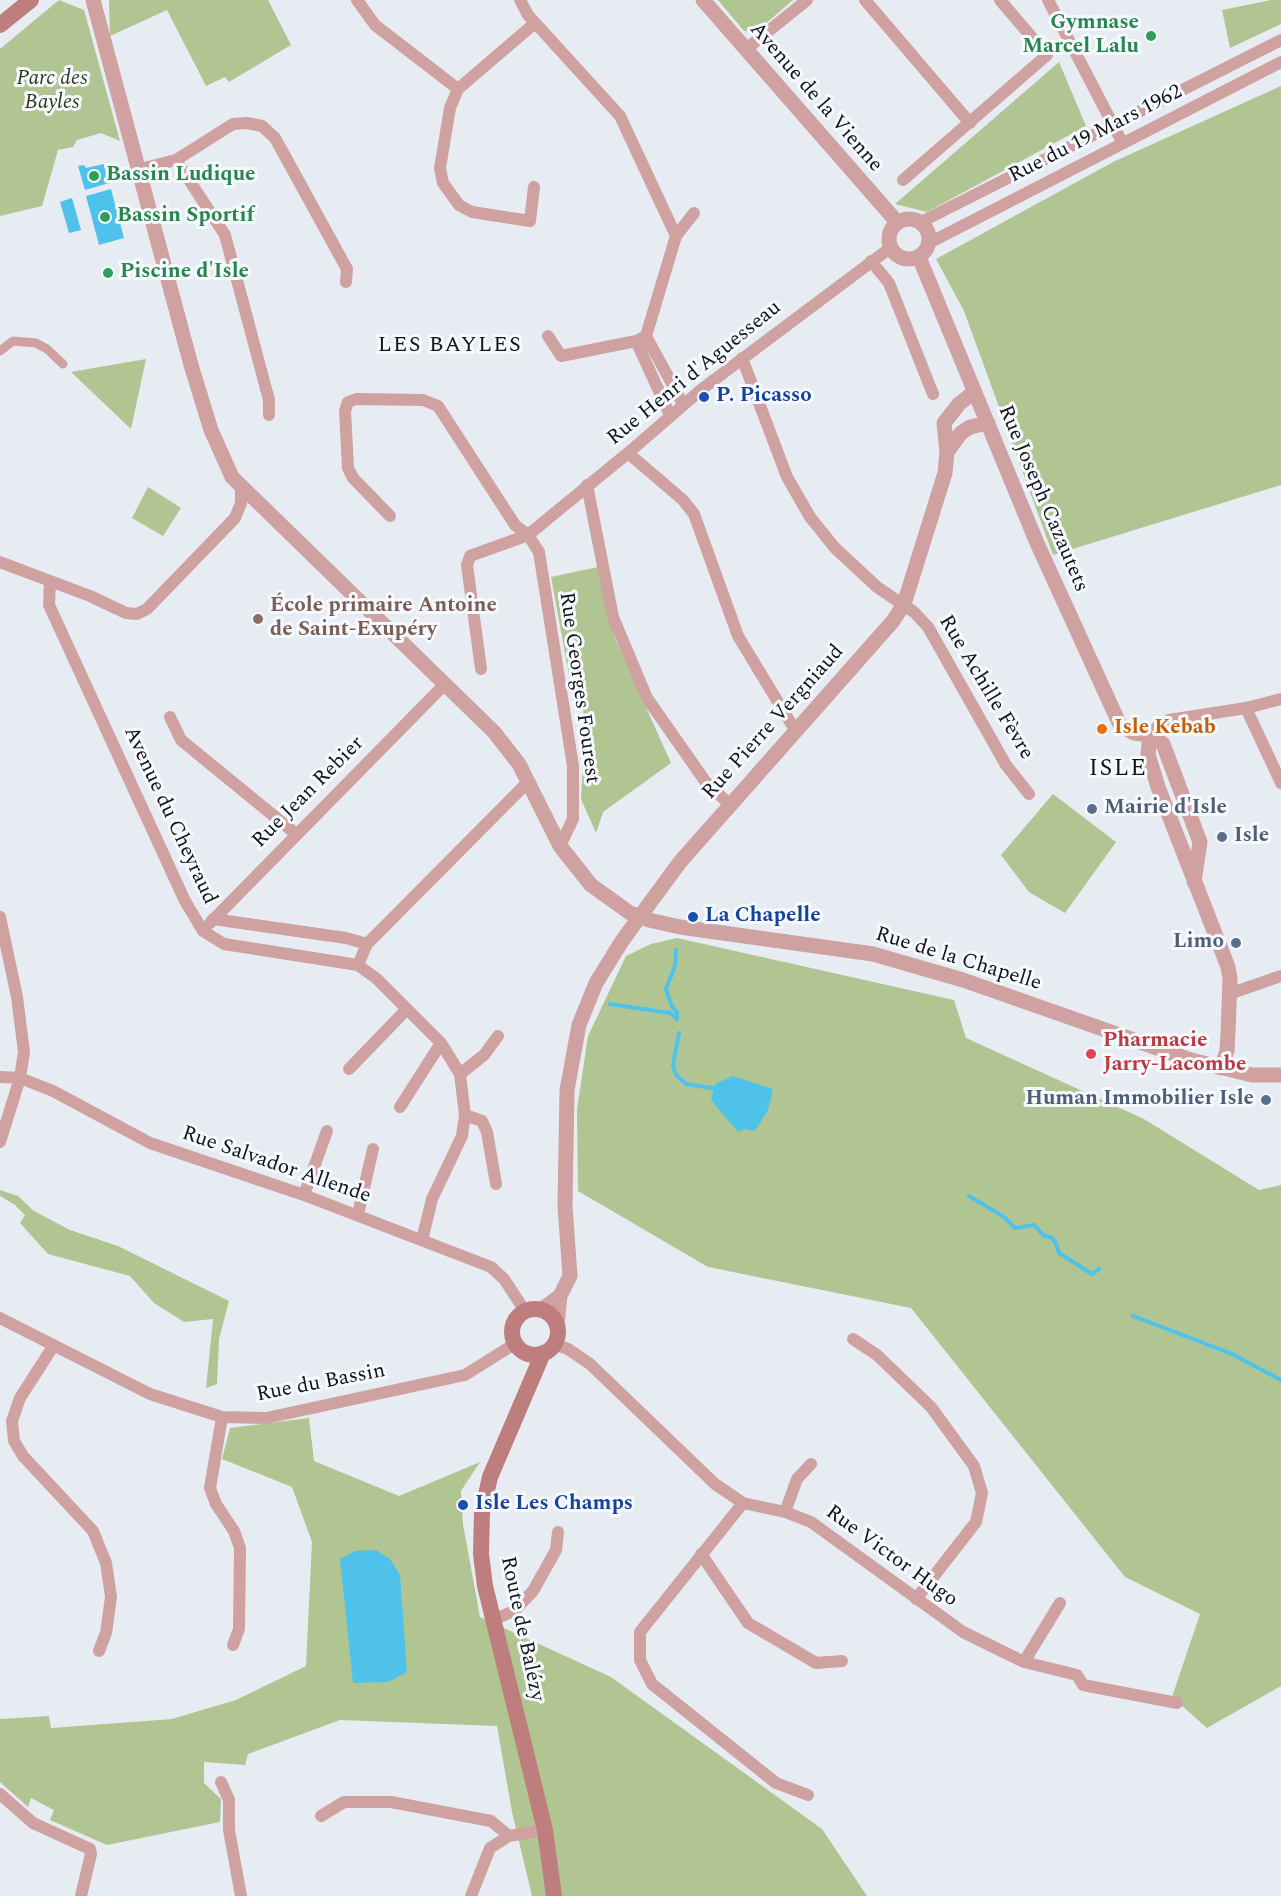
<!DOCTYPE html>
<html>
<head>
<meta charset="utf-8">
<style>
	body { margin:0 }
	canvas { display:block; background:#e7ecf3 }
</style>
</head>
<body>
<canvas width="1281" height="1896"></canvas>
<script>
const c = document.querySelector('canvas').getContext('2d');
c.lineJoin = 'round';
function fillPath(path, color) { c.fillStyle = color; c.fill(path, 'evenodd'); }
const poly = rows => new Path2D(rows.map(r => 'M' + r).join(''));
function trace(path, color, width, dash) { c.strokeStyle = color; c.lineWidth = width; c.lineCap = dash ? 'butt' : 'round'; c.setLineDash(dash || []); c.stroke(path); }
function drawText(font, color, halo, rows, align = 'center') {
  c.font = font + ' Spectral,serif'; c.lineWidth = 6; c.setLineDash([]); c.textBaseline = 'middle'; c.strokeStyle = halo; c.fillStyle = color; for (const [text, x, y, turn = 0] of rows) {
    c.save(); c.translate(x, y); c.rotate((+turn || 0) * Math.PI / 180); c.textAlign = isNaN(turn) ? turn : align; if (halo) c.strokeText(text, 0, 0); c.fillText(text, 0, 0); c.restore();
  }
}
const green = poly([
	[59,0,84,10,120,141,101,133,77,140,73,147,58,150,42,206,0,216,0,49],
	[109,0,268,0,291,45,229,82,225,77,206,86,167,10,110,36],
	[718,0,793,0,756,32,744,31],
	[1271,0,1281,0,1281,24,1230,48,1222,10],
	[1059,62,1086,126,927,212,895,204],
	[1281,86,1281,485,1053,555,964,311,936,259,1113,162],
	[146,359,131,429,71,372],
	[148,487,181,508,163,536,132,518],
	[598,567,614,636,671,763,603,812,596,833,581,799,583,762,589,756,582,701,574,702,551,577],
	[1053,794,1116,842,1065,913,1029,892,1001,855],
	[677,938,954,1000,966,1038,1144,1119,1259,1190,1281,1185,1281,1686,1207,1728,1172,1697,1200,1614,1125,1577,911,1308,708,1267,578,1191,577,1109,588,1036,626,956,651,944],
	[0,1190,18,1196,34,1211,70,1230,118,1246,229,1301,219,1339,217,1384,206,1388,213,1319,184,1322,154,1303,130,1276,48,1254,20,1223,25,1215,15,1205,0,1196],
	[309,1418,314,1461,399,1496,480,1462,461,1491,463,1524,480,1617,611,1677,822,1829,867,1896,532,1896,512,1812,497,1726,340,1720,248,1754,245,1765,204,1762,204,1783,221,1799,220,1822,107,1845,50,1820,54,1810,31,1798,28,1807,0,1782,0,1719,49,1716,51,1728,172,1719,236,1700,306,1666,312,1542,292,1487,222,1459,230,1428]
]);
const water = poly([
	[104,164,109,183,85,190,78,166,84,165,86,168],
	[111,189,124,238,99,245,86,196],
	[72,198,81,230,69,233,60,202],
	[733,1076,773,1089,768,1110,755,1131,745,1129,738,1132,711,1100,715,1084],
	[376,1550,390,1559,400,1575,407,1672,388,1682,353,1683,340,1559,355,1551]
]);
const stream = poly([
	[676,950,675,966,666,989,672,1007,677,1012,677,1019],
	[610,1004,670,1013,677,1019],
	[679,1033,673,1065,676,1075,686,1084,718,1089],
	[969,1196,1004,1217,1015,1228,1034,1225,1044,1236,1051,1237,1055,1241,1059,1253,1092,1274,1099,1269],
	[1133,1316,1232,1354,1281,1380]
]);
const pedestrian = poly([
	[0,351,13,341,36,343,47,349,63,364]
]);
const minor = poly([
	[357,0,375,25,458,89],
	[520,0,528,15,620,116,676,236,646,336,683,404],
	[865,0,970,123],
	[1048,0,1122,142],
	[745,50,807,0],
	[176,160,225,235,269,400,269,415],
	[140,169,176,160,233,124,247,123,262,126,275,138,347,269,346,282],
	[903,180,1047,55,1000,0],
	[534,187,530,221,472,212,459,205,443,183,440,168,450,108,458,89,535,23],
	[921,222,1281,40],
	[676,236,694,213],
	[929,243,1281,62],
	[871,261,889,283,933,394],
	[548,336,561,356,636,341,646,336],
	[636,341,670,415],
	[742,358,787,477,810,517,835,548,877,587,914,612,928,627,1006,765,1029,794],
	[628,453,683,500,694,514,738,636,795,730],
	[587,485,613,617,647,698,705,781,729,804],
	[390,516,353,478,348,468,345,411,348,402,356,399,423,400,438,406,515,525,528,535,539,552,573,766,573,819,560,846],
	[0,562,90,596,126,613,137,614,147,609,235,518,241,503,241,488],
	[50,582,49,605,185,901,203,931,224,944,358,965,367,944,346,938,213,919],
	[481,669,467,565,470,556,528,535,628,453,702,389,890,248],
	[1246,708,1281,783],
	[170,717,181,740,296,834],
	[1150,735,1159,725,1169,720,1246,708,1281,699],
	[0,917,17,997,24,1052,20,1078,0,1142],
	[210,923,444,685],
	[367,944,528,782],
	[358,965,377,979,441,1043,460,1074,465,1115,462,1136,432,1199,422,1240],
	[1229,994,1281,976],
	[349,1069,407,1009],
	[460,1074,484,1055,498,1036],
	[0,1077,20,1078,53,1091,150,1143,304,1195,491,1267,504,1279,525,1311],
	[400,1107,441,1043],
	[465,1115,482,1121,487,1132,496,1184],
	[304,1195,327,1131],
	[358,1214,373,1149],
	[0,1318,150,1394,222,1417,266,1418,465,1375,516,1343],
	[853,1339,877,1355,931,1407,974,1466,982,1493,976,1522,916,1599],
	[554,1344,568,1349,590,1364,715,1484,743,1503,785,1512,811,1522,963,1632,1024,1662,1077,1675,1083,1685,1177,1703],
	[54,1345,20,1398,12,1421,14,1441,23,1456,93,1531,106,1563,111,1597,106,1633,99,1651],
	[222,1417,210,1488,216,1504,234,1531,240,1548,239,1629,233,1645],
	[743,1503,640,1632,640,1660,652,1684,776,1783,808,1795],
	[785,1512,797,1479,811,1464],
	[701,1554,748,1623,816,1663,842,1661],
	[493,1620,514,1611,533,1591,556,1550,558,1532],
	[1024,1662,1060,1603],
	[221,1782,229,1800,229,1830,241,1896],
	[0,1794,33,1823,90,1849,91,1854,81,1896],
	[321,1816,344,1802,391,1802,491,1821,509,1836],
	[471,1896,490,1848,509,1836,545,1830]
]);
const tertiary = poly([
	[93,0,191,365,211,430,232,477,494,732,519,764,560,846,591,885,630,913,649,920,680,927,873,954,963,980,1191,1060,1252,1075,1281,1075],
	[703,0,897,222],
	'889 239a20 20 0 1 1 40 0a20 20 0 1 1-40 0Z',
	[919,257,1037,543,1120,725,1134,733,1150,735,1163,744,1200,842,1194,882],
	[947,452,961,433,970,427,988,423],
	[1150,735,1148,754,1158,787,1228,967,1230,979,1228,1033,1227,1051,1221,1068],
	[541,1310,560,1296,570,1276,565,1206,567,1090,579,1025,596,983,622,941,680,862,893,621,904,604,945,473,947,452,944,423,959,404,974,392],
	[557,1324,560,1296]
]);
const secondary = poly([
	[0,25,31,0],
	'512 1332a23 23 0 1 1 46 0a23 23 0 1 1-46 0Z',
	[543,1353,490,1477,482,1513,481,1554,485,1586,545,1830,554,1896]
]);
const markers = [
	[1151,36,6,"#2e9e5b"],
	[94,176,6,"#2e9e5b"],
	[105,217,6,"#2e9e5b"],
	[108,273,6,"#2e9e5b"],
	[704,397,6,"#1a4fb4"],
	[258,619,6,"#8d6e63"],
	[1102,729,6,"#e8710a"],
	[1092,809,6,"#5c6f8a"],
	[1222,837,6,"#5c6f8a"],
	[693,917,6,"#1a4fb4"],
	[1236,943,6,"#5c6f8a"],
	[1091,1054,6,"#e0444e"],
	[1266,1100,6,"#5c6f8a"],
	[463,1505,6,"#1a4fb4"]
];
const leisureNames = [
	["Gymnase",1139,24,"right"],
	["Marcel Lalu",1139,48,"right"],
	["Bassin Ludique",106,176],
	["Bassin Sportif",117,217],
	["Piscine d'Isle",120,273]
];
const parkNames = [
	["Parc des",52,80],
	["Bayles",52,104]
];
const streetNames = [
	["Avenue de la Vienne",815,98,49],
	["Rue du 19 Mars 1962",1096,135,-27],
	["Rue Henri d'Aguesseau",695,374,-39],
	["Rue Joseph Cazautets",1042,499,67],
	["Rue Georges Fourest",578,688,82],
	["Rue Achille Fèvre",985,688,59],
	["Rue Pierre Vergniaud",774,723,-48],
	["Rue Jean Rebier",309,793,-45],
	["Avenue du Cheyraud",169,816,65],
	["Rue de la Chapelle",958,960,17],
	["Rue Salvador Allende",276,1166,19],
	["Rue du Bassin",321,1384,-11],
	["Rue Victor Hugo",891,1557,36],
	["Route de Balézy",521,1629,78]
];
const transitNames = [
	["P. Picasso",716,397],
	["La Chapelle",705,917],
	["Isle Les Champs",475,1505]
];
const educationNames = [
	["École primaire Antoine",270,607],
	["de Saint-Exupéry",270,631]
];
const foodNames = [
	["Isle Kebab",1114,729]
];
const serviceNames = [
	["Mairie d'Isle",1104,809],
	["Isle",1234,837],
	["Limo",1224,943,"right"],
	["Human Immobilier Isle",1254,1100,"right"]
];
const healthNames = [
	["Pharmacie",1103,1042],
	["Jarry-Lacombe",1103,1066]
];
const neighbourhoodNames = [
	["LES BAYLES",450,347]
];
const quarterNames = [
	["ISLE",1118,770]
];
fillPath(green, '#b0c591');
fillPath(water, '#4ec2eb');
trace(stream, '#4ec2eb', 4);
trace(pedestrian, '#cfa2a1', 9);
trace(minor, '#cfa2a1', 12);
trace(tertiary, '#cfa2a1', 15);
trace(secondary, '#be7e7d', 16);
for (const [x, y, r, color] of markers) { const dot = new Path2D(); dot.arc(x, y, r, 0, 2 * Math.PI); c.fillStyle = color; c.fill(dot); trace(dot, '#f6f9fe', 2); }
drawText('bold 21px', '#27864d', '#f6f9fe', leisureNames, 'left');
drawText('italic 21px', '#2d3915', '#f6f9fe', parkNames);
drawText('21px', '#121416', '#f6f9fe', streetNames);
drawText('bold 21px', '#164399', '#f6f9fe', transitNames, 'left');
drawText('bold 21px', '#785e54', '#f6f9fe', educationNames, 'left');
drawText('bold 21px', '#c56008', '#f6f9fe', foodNames, 'left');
drawText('bold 21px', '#4e5e75', '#f6f9fe', serviceNames, 'left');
drawText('bold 21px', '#be3a42', '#f6f9fe', healthNames, 'left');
c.letterSpacing = '1.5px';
drawText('22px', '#121416', '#f6f9fe', neighbourhoodNames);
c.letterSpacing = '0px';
c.letterSpacing = '1.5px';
drawText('24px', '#121416', '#f6f9fe', quarterNames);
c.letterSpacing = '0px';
</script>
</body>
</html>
